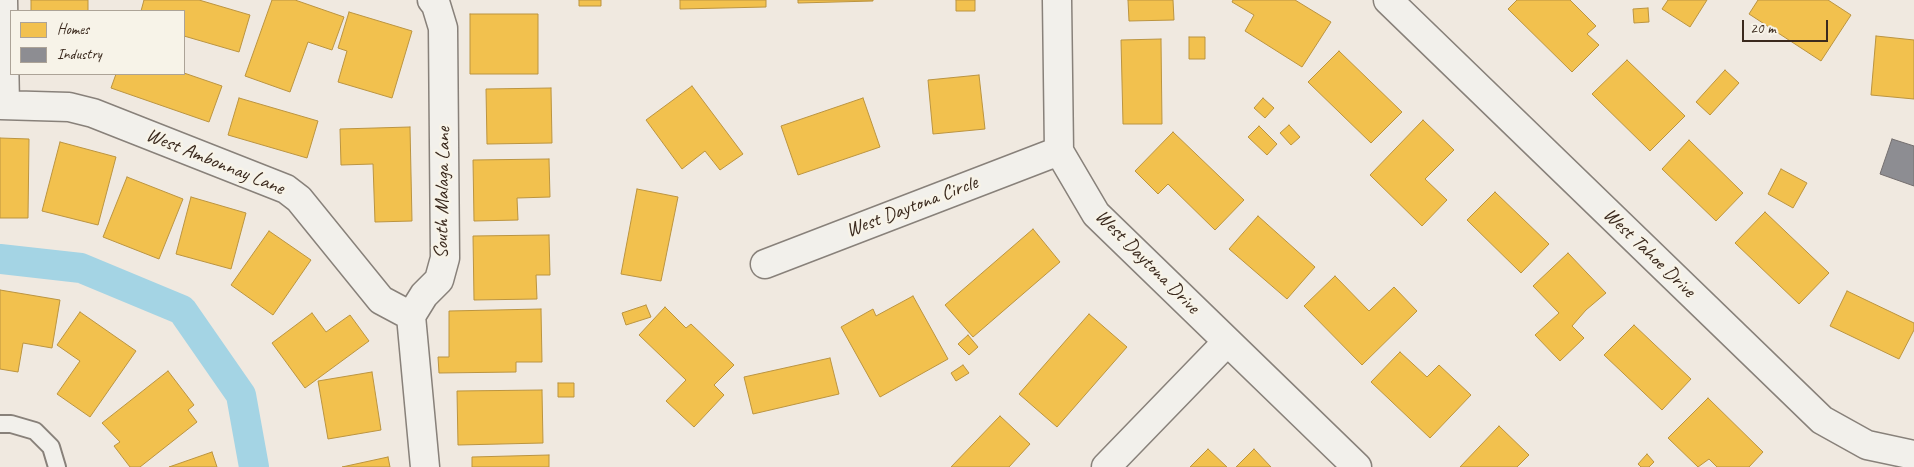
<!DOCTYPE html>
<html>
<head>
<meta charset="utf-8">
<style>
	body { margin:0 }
	#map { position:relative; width:1914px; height:467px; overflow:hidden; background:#f0e9e0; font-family:Caveat,sans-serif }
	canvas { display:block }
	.legend { position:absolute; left:10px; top:10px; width:175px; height:65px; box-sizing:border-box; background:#f7f3e8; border:1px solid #aca397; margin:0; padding:6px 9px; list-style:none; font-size:15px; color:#3b2a1e }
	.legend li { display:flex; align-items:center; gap:10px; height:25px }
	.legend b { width:25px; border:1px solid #aca397 }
	.scale { position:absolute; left:1742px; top:20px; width:86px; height:22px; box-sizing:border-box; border:2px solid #3b2a1e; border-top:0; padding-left:6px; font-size:15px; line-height:18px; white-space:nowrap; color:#3b2a1e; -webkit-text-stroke:4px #f7f3e8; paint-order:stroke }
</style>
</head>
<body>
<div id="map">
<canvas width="1914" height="467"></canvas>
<ul class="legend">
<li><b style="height:14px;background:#f2c14e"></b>Homes</li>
<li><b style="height:14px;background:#8d8d92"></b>Industry</li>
</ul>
<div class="scale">20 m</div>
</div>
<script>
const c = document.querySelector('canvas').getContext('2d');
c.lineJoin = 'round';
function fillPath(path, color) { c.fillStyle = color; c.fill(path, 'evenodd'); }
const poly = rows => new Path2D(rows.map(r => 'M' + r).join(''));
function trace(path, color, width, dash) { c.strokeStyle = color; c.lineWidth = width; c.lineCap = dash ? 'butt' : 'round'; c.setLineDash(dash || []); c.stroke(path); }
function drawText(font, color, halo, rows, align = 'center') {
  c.font = font + ' Caveat,sans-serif'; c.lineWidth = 5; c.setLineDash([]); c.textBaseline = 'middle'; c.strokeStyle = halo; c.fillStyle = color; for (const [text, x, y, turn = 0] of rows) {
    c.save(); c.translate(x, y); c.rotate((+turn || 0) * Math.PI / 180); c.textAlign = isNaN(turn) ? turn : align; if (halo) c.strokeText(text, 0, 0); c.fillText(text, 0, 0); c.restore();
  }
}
const homes = poly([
	[31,0,88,0,88,11,31,11,31,0],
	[144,0,199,0,250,15,239,52,184,36,184,11,141,11,144,0],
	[272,0,295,0,344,17,332,50,308,42,290,92,245,76,272,0],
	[579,0,601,0,601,6,579,6,579,0],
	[680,0,766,0,766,7,680,9,680,0],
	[798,0,873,0,873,1,798,3,798,0],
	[956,0,975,0,975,11,956,11,956,0],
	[1128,0,1173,0,1174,20,1129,21,1128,0],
	[1233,0,1295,0,1331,22,1302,67,1245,31,1254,15,1232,2,1233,0],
	[1517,0,1570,0,1596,26,1587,34,1599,45,1572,72,1508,9,1517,0],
	[1668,0,1707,0,1690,27,1662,9,1668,0],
	[1758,0,1828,0,1851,15,1821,61,1749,14,1758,0],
	[1648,8,1649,22,1634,23,1633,9,1648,8],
	[349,12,412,31,392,98,338,82,347,51,338,48,349,12],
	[470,14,538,14,538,74,470,74,470,14],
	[1876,36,1914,40,1914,99,1871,95,1876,36],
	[1189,37,1205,37,1205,59,1189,59,1189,37],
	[1161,39,1162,124,1123,124,1121,40,1161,39],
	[1339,51,1402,112,1371,143,1308,82,1339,51],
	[1627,60,1685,116,1650,151,1592,94,1627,60],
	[1725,70,1739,83,1710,115,1696,102,1725,70],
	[184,73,222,86,209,122,111,88,116,74,184,73],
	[979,75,985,129,933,134,928,80,979,75],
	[692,86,743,154,720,170,705,151,682,169,646,120,692,86],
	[551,88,552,143,487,144,486,89,551,88],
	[239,98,318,121,307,158,228,135,239,98],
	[863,98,880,147,798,175,781,126,863,98],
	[1263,98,1274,108,1265,118,1254,108,1263,98],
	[1423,120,1454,150,1425,179,1447,200,1422,226,1370,175,1423,120],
	[1289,125,1300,137,1291,145,1280,133,1289,125],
	[1259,126,1277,144,1267,155,1248,137,1259,126],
	[410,127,412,221,375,222,373,164,341,165,340,129,410,127],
	[1173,132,1244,200,1215,230,1168,184,1158,194,1135,171,1173,132],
	[0,138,29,139,28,218,0,218,0,138],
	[1689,140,1743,193,1716,221,1662,169,1689,140],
	[60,142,116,157,98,225,42,211,60,142],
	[549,159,550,197,517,198,518,220,474,221,473,160,549,159],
	[1781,169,1807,183,1793,208,1768,194,1781,169],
	[127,177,183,199,159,259,103,237,127,177],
	[637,189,678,197,661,281,621,274,637,189],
	[1495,192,1549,244,1521,273,1467,220,1495,192],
	[191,197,246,213,231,269,176,254,191,197],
	[1765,212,1829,273,1799,304,1735,243,1765,212],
	[1258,216,1315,267,1287,299,1229,249,1258,216],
	[1033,229,1060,262,973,337,945,305,1033,229],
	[269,231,311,260,273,315,231,285,269,231],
	[549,235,550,275,536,275,537,299,474,300,473,236,549,235],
	[1568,253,1606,293,1586,310,1572,326,1584,338,1560,361,1535,335,1559,313,1533,286,1568,253],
	[1335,276,1369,311,1394,287,1417,311,1362,365,1304,306,1335,276],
	[0,290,60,300,52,348,23,343,18,372,0,369,0,290],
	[1847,291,1914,323,1914,330,1899,359,1830,326,1847,291],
	[913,296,948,359,880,397,841,327,873,309,876,316,913,296],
	[646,305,651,317,626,325,622,313,646,305],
	[665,307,686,328,691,324,734,365,714,385,724,395,694,427,666,401,686,380,639,335,665,307],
	[541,309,542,362,516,362,516,372,439,373,438,357,449,357,449,311,541,309],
	[80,312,136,351,90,417,57,394,80,361,57,345,80,312],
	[312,313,326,332,350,315,369,341,305,388,272,343,312,313],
	[1089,314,1127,347,1057,427,1019,394,1089,314],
	[1634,325,1691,379,1662,410,1604,355,1634,325],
	[968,335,978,347,969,355,958,344,968,335],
	[1400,352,1427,377,1439,365,1471,395,1430,438,1371,382,1400,352],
	[830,358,839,394,753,414,744,377,830,358],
	[963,365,969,373,956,381,951,373,963,365],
	[168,371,194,405,188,410,197,422,140,467,130,467,114,446,120,442,102,423,168,371],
	[372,372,381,430,328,439,318,381,372,372],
	[558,383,574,383,574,397,558,397,558,383],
	[542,390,543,443,458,445,457,391,542,390],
	[1708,398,1763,452,1749,467,1717,467,1709,459,1698,467,1668,438,1708,398],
	[1000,416,1030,444,1009,467,951,467,1000,416],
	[1499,426,1529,455,1517,467,1460,467,1499,426],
	[1208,449,1227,467,1190,467,1208,449],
	[1254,449,1271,467,1236,467,1254,449],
	[212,452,217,467,169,467,212,452],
	[1647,454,1654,462,1649,467,1641,467,1638,464,1647,454],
	[549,455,549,467,472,467,472,457,549,455],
	[388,457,390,467,342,467,388,457]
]);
const industry = poly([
	[1892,139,1914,146,1914,186,1880,174,1892,139]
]);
const canal = poly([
	[0,259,81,268,182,310,241,395,254,467]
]);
const service = poly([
	[0,424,11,424,35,431,51,447,57,467]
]);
const minor = poly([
	[3,0,5,105],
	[1057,0,1059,151,1096,214,1357,467],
	[1388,0,1822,420,1867,445,1914,455],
	[0,105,69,107,93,113,286,189,299,199,381,300,411,316],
	[765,264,1059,151],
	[425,467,411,316,424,295,439,280,445,258,443,28,436,5,432,0],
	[1106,467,1227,342]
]);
const streetNames = [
	["West Ambonnay Lane",215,162,22],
	["South Malaga Lane",443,193,-89],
	["West Daytona Circle",912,207,-21],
	["West Tahoe Drive",1649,253,44],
	["West Daytona Drive",1147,262,45]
];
fillPath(homes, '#f2c14e');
trace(homes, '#bb9440', 1);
fillPath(industry, '#8d8d92');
trace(industry, '#746f6f', 1);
trace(canal, '#a4d4e4', 30);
trace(service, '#88817a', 20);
trace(minor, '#88817a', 31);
trace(service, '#f2f0eb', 16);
trace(minor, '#f2f0eb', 28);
drawText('20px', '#3b2a1e', '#f7f3e8', streetNames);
</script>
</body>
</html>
